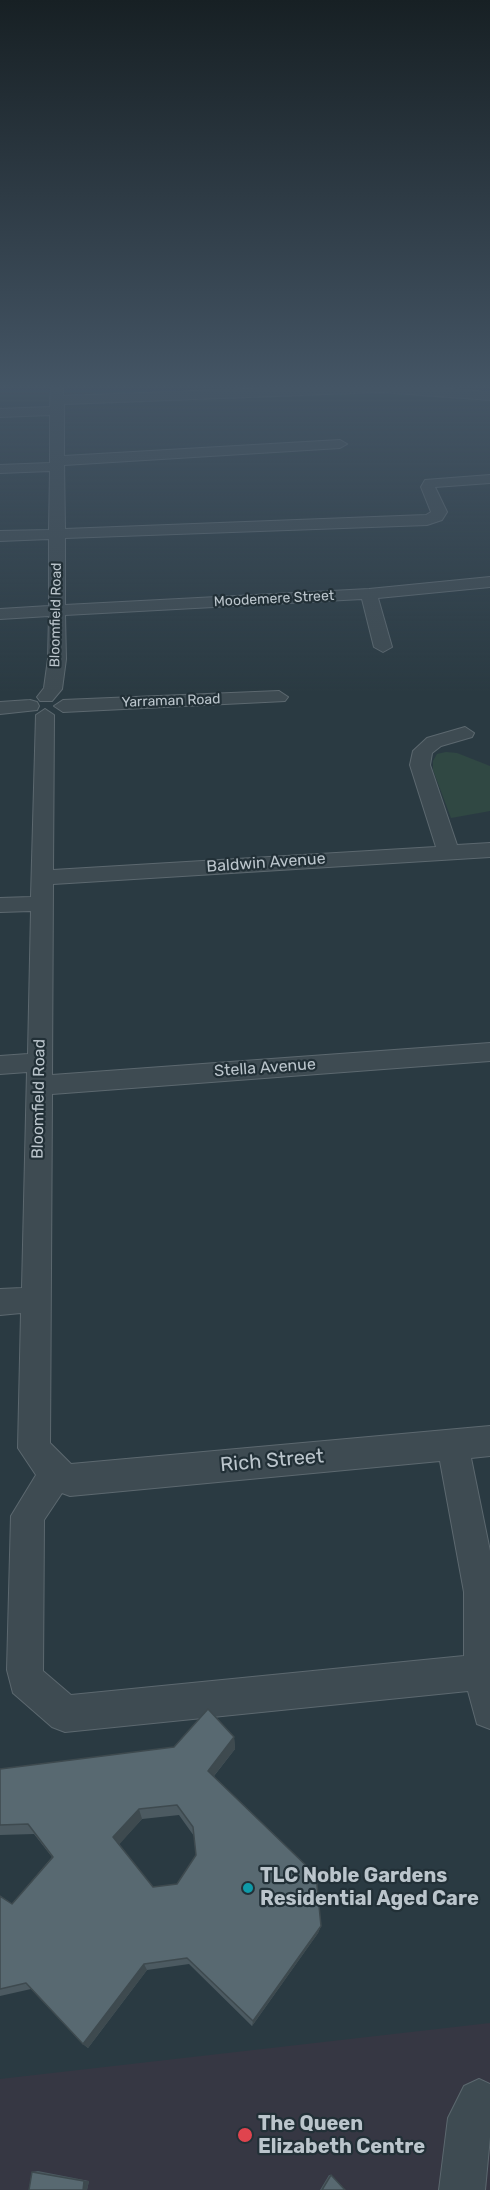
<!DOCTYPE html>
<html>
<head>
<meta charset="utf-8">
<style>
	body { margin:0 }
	canvas { display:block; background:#2a3a42 }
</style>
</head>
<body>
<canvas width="490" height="2190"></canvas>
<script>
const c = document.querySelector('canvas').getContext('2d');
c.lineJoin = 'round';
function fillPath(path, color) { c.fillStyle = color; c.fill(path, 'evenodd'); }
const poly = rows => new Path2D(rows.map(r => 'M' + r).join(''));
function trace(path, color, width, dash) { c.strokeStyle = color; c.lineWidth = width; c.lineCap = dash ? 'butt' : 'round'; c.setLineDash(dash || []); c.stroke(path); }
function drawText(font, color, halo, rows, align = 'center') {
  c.font = font + ' Rubik,sans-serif'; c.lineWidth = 4.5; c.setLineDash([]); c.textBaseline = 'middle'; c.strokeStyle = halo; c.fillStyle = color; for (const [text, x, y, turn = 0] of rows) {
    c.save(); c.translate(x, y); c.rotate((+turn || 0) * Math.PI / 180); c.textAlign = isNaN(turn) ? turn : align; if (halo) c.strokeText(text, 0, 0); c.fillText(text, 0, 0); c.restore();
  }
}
const medical = poly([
	[490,2023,490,2190,0,2190,0,2079]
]);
const green = poly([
	[446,752,457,753,490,766,490,811,451,818,433,770,433,761,437,754]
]);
const minor = poly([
	[51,385,63,385,63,396,346,385,399,385,490,392,490,400,381,392,64,404,64,456,340,440,347,444,340,448,64,465,65,529,426,515,431,512,421,487,425,480,490,475,490,483,435,487,447,512,442,520,427,525,65,538,65,605,369,589,490,577,490,587,378,598,392,647,383,652,374,647,362,599,65,615,66,659,62,689,52,701,40,701,37,697,44,688,48,659,49,616,0,619,0,609,49,606,49,539,0,541,0,531,49,530,50,471,0,473,0,465,50,463,50,415,0,417,0,409,50,407,51,385],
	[279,691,288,697,285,701,63,712,54,706,63,700,279,691],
	[30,700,37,702,39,706,37,710,0,714,0,702,30,700],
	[45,709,54,715,53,870,436,847,410,765,413,751,427,738,465,727,474,733,472,737,441,746,432,753,430,765,457,845,490,843,490,857,53,884,52,1075,490,1043,490,1061,52,1094,50,1443,71,1464,490,1426,490,1456,471,1458,490,1551,490,1729,477,1724,468,1691,65,1732,52,1727,13,1693,7,1670,11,1516,36,1475,18,1448,21,1313,0,1315,0,1289,22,1288,27,1072,0,1074,0,1056,28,1054,31,911,0,912,0,898,31,897,36,715,45,709],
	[440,1461,464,1592,464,1656,71,1695,43,1671,44,1520,62,1493,70,1496,440,1461],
	[479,2079,490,2084,490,2137,485,2190,439,2190,448,2118,464,2086,479,2079]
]);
const wall = poly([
	[234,1737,235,1749,214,1776,321,1926,318,1933,252,2026,189,1964,147,1970,88,2048,83,2044,31,1989,0,1996,0,1896,12,1904,52,1857,34,1834,0,1835,0,1769,174,1747],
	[179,1815,194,1836,196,1855,177,1884,153,1887,119,1844,142,1819],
	[38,2171,89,2181,87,2190,32,2172],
	[329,2175,331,2175,345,2190,320,2190]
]);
const shadedWall = poly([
	[234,1737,235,1749,209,1782,208,1771],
	[139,1809,142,1819,117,1847,113,1837],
	[321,1926,318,1933,252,2026,253,2021],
	[144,1964,147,1970,88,2048,83,2044],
	[84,2181,89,2181,87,2190,83,2190]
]);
const building = poly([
	[208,1709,234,1737,208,1771,316,1875,321,1926,253,2021,187,1958,144,1964,83,2044,26,1983,0,1989,0,1896,12,1904,53,1857,28,1824,0,1825,0,1769,174,1747,208,1709],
	[177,1805,193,1827,196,1855,177,1884,153,1887,113,1837,139,1809,177,1805],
	[32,2172,84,2181,83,2190,29,2190,32,2172],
	[331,2175,345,2190,322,2190,331,2175]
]);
const markers = [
	[248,1888,6,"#0f9aa8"],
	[245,2135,8,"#e0444e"]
];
const farStreetnames = [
	["Moodemere Street",274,599,-3],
	["Bloomfield Road",56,615,-89],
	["Yarraman Road",171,701,-2]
];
const streetNames = [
	["Baldwin Avenue",266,863,-4],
	["Stella Avenue",265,1068,-4],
	["Bloomfield Road",39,1099,-89]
];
const nearStreetnames = [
	["Rich Street",272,1461,-5]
];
const nearPoinames = [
	["TLC Noble Gardens",260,1876],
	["Residential Aged Care",260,1899],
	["The Queen",258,2124],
	["Elizabeth Centre",258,2147]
];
fillPath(medical, '#363743');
fillPath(green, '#304843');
trace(minor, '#5c686f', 2);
fillPath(minor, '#3e4b52');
fillPath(wall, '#4c5a61');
fillPath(shadedWall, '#3e4a4f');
fillPath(building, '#586971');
trace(building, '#3e4a4f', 1.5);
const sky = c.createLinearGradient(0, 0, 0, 692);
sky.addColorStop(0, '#172024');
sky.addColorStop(0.56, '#445565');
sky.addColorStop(1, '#44556500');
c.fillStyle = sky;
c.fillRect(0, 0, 490, 692);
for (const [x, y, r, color] of markers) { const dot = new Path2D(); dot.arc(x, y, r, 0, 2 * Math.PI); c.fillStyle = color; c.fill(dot); trace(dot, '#223037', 2); }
drawText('14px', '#bbc5cc', '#223037', farStreetnames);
drawText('16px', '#bbc5cc', '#223037', streetNames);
drawText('20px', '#bbc5cc', '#223037', nearStreetnames);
drawText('bold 20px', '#bbc5cc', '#223037', nearPoinames, 'left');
</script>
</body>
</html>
